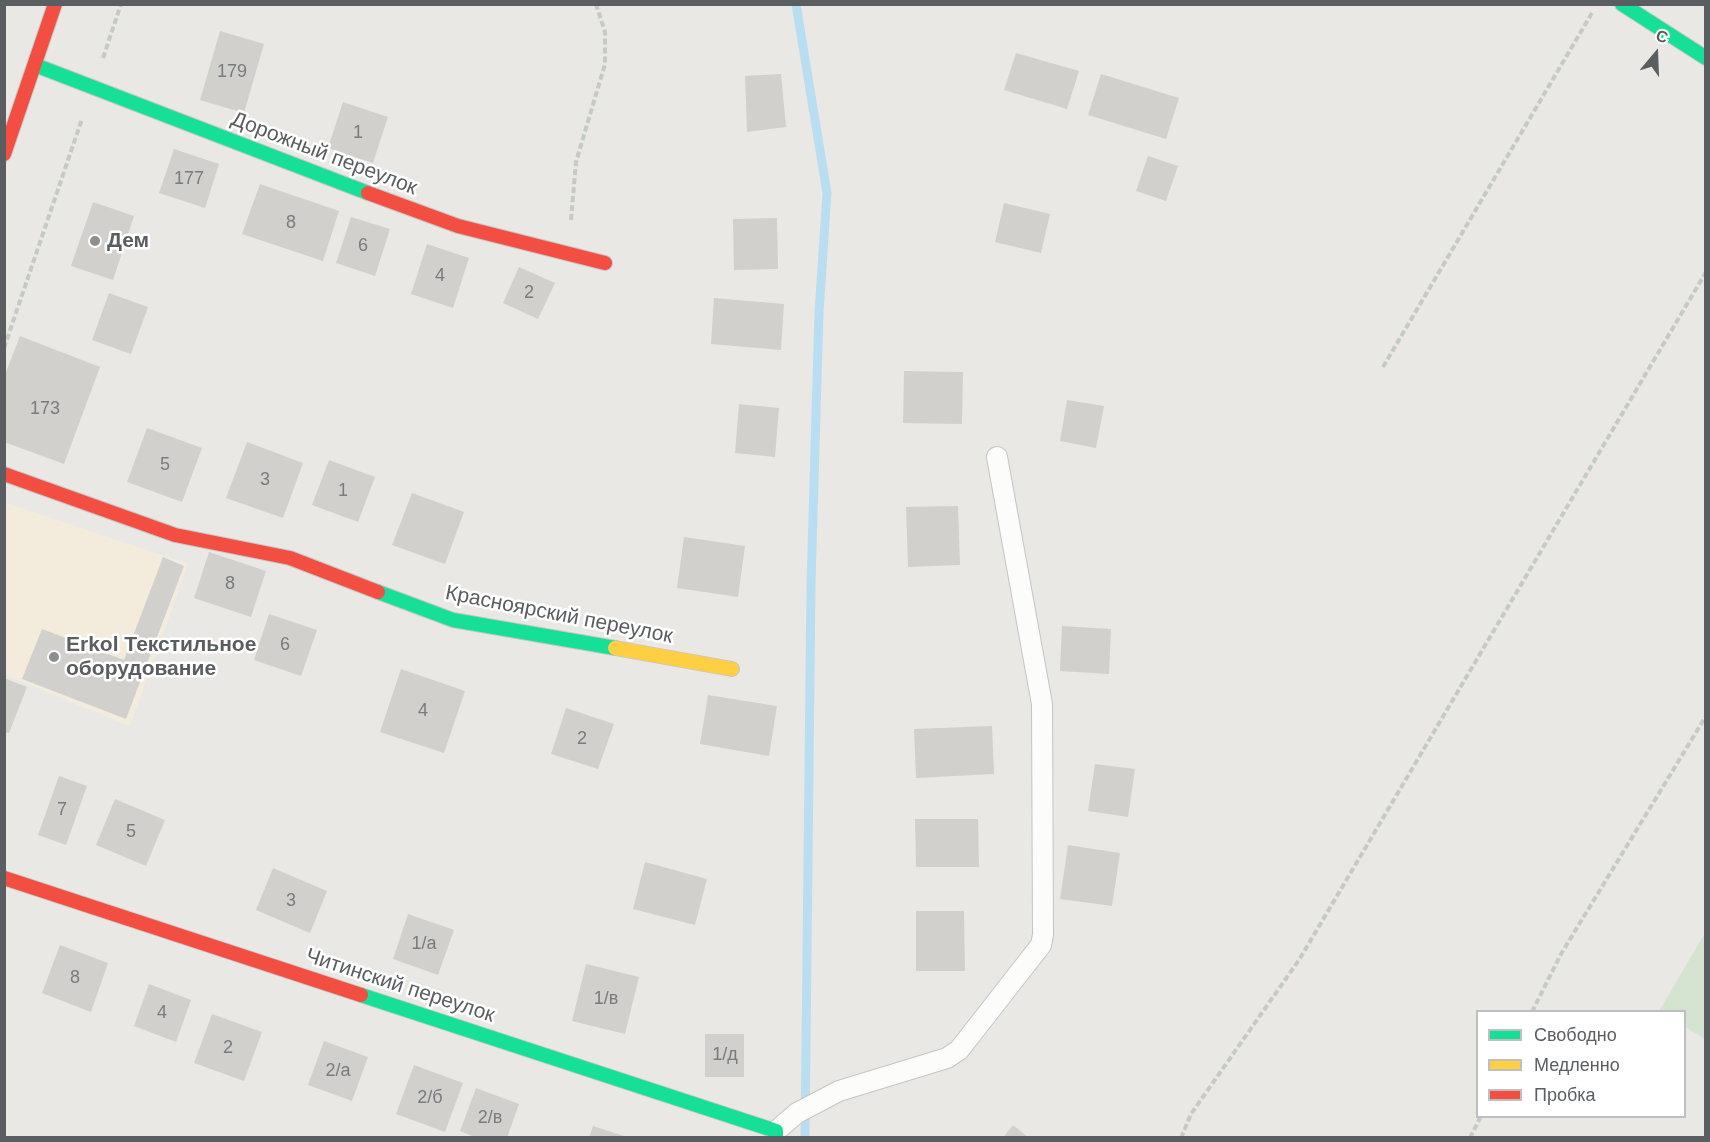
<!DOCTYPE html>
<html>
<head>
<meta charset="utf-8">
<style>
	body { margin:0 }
	#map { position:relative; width:1710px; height:1142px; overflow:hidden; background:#eae8e4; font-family:Helvetica,sans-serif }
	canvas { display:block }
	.frame { position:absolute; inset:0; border:6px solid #5a5e61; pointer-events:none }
	.legend { position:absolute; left:1476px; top:1010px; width:210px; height:108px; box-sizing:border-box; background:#fff; border:2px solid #bdbfc0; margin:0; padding:8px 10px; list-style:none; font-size:18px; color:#5a5e61 }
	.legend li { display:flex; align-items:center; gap:12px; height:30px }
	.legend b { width:30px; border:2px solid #bdbfc0 }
	.north { position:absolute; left:1626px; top:24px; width:60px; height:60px; -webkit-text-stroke:4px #fff; paint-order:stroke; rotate:19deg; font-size:16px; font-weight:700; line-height:24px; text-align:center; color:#5a5e61 }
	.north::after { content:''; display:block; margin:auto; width:21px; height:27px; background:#5a5e61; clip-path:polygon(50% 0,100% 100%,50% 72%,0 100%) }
</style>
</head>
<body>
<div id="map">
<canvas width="1710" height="1142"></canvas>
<div class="frame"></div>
<ul class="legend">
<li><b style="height:8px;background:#16e098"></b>Свободно</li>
<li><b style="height:8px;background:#ffcf43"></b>Медленно</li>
<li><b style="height:8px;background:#f24e42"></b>Пробка</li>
</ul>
<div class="north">С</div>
</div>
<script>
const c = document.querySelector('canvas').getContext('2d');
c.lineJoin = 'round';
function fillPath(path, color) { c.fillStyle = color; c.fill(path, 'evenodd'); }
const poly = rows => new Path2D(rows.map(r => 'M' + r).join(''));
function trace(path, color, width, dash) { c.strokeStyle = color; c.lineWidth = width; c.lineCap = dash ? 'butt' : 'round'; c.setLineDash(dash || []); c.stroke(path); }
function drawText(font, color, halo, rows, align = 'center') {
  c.font = font + ' Helvetica,sans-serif'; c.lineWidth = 5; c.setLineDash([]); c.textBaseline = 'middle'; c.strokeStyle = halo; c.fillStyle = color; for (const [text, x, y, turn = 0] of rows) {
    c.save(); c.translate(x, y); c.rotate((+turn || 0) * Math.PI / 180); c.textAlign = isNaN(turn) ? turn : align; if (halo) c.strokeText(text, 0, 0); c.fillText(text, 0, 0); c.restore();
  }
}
const commercial = poly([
	[4,502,188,564,130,726,5,675]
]);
const green = poly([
	[1705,933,1705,1039,1685,1027,1684,1012,1659,1011]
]);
const stream = poly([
	[796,4,827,193,819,312,811,584,805,1138]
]);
const building = poly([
	[220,31,264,44,244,113,200,100],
	[1016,53,1079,71,1067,109,1004,90],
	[781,74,786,127,747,132,745,76],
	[1101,74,1179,98,1166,139,1088,115],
	[343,102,388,117,373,163,328,148],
	[174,149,219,164,205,208,159,193],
	[1148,156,1178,166,1166,201,1136,191],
	[260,184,339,211,323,261,242,234],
	[93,202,134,216,113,280,71,266],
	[1004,203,1050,214,1041,253,995,242],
	[351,217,390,229,375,276,336,263],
	[777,218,778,269,734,270,733,219],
	[427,244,469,258,453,308,411,294],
	[519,267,555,283,538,319,503,303],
	[109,293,148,307,131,354,92,340],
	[714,298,784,304,781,350,711,344],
	[20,336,100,367,64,464,4,442,4,377],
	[904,371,963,372,962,424,903,423],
	[1067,400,1104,406,1096,448,1060,441],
	[739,404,779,408,775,457,735,453],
	[147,428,202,448,182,502,127,482],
	[247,442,303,463,283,518,226,498],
	[329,460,375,477,358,522,312,505],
	[412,493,464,512,445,564,392,545],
	[958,506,960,565,908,567,906,507],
	[684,537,745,546,738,597,677,588],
	[209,552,266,571,251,617,194,598],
	[163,557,184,566,126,719,22,679,42,629,124,660],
	[269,614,317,630,301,676,254,660],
	[1062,626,1111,629,1109,674,1060,671],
	[401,669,465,691,444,753,380,732],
	[4,678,27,687,9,733,4,732],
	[708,695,777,706,769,756,700,744],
	[566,708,614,724,598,769,551,754],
	[992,726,994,774,916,778,914,729],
	[1095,764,1135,769,1128,817,1088,811],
	[59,776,87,786,66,845,38,835],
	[115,799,165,820,146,866,96,845],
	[915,819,978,819,979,867,916,867],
	[1068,845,1120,853,1112,906,1060,899],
	[645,862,707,879,695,925,633,909],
	[273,868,327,891,310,933,256,910],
	[916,911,964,911,965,971,916,971],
	[408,914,454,930,438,975,393,959],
	[60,945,108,963,91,1012,42,993],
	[586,964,639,977,625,1034,572,1021],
	[149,984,191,1000,176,1042,134,1026],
	[212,1014,262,1032,244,1081,194,1063],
	[705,1034,744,1034,744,1077,705,1077],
	[324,1041,368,1057,352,1101,308,1085],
	[414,1065,463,1083,445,1132,396,1114],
	[476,1088,519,1104,507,1138,477,1138,460,1131],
	[1013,1125,1029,1138,1003,1138],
	[593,1126,627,1137,627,1138,589,1138]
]);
const path = poly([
	[103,58,121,4],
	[571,220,576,162,605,64,605,32,596,4],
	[4,348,82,119],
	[1383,367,1592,13],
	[1532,1012,1561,954,1706,716],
	[1181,1138,1191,1114,1299,960,1706,272],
	[1470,1138,1481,1116]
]);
const lane = poly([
	[776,1131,797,1113,839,1091,947,1058,959,1050,1041,945,1043,935,1042,704,997,457]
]);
const fast = poly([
	[1622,4,1706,58],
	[35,65,368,193],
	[378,592,453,620,615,648],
	[361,995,776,1131,776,1138]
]);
const slow = poly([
	[615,648,732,669]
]);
const jam = poly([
	[4,154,55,4],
	[368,193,458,226,605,263],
	[4,474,175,535,290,558,378,592],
	[4,878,361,995]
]);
const markers = [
	[95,241,6,"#8c8e8f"],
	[54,657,6,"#8c8e8f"]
];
const numberNames = [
	["179",232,72],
	["1",358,133],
	["177",189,179],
	["8",291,223],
	["6",363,246],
	["4",440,276],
	["2",529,293],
	["173",45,409],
	["5",165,465],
	["3",265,480],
	["1",343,491],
	["8",230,584],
	["6",285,645],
	["4",423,711],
	["2",582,739],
	["7",62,810],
	["5",131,832],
	["3",291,901],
	["1/а",424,944],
	["8",75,978],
	["1/в",606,999],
	["4",162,1013],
	["2",228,1048],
	["1/д",725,1055],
	["2/а",338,1071],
	["2/б",430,1098],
	["2/в",490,1118]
];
const streetNames = [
	["Дорожный переулок",324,154,21],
	["Красноярский переулок",559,615,11],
	["Читинский переулок",400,986,18]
];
const poiNames = [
	["Дем",107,241],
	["Erkol Текстильное",66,645],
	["оборудование",66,669]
];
fillPath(commercial, '#f3ecdd');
fillPath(green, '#d5e4d0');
trace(stream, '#badef1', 9);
fillPath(building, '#d1d0cd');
trace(lane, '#c5c5c5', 22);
trace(fast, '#c6c6c6', 16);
trace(slow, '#c6c6c6', 16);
trace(jam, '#c6c6c6', 16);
trace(path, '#c5cac7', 4, [6, 3]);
trace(lane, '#fcfcfb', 20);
trace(fast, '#16e098', 14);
trace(slow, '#ffcf43', 14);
trace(jam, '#f24e42', 14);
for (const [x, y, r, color] of markers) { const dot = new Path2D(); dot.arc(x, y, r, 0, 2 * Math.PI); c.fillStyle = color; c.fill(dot); trace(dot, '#fff', 2); }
drawText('18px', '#797c7d', null, numberNames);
drawText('21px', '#5a5e61', '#fff', streetNames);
drawText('bold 21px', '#5a5e61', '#fff', poiNames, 'left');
</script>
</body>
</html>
